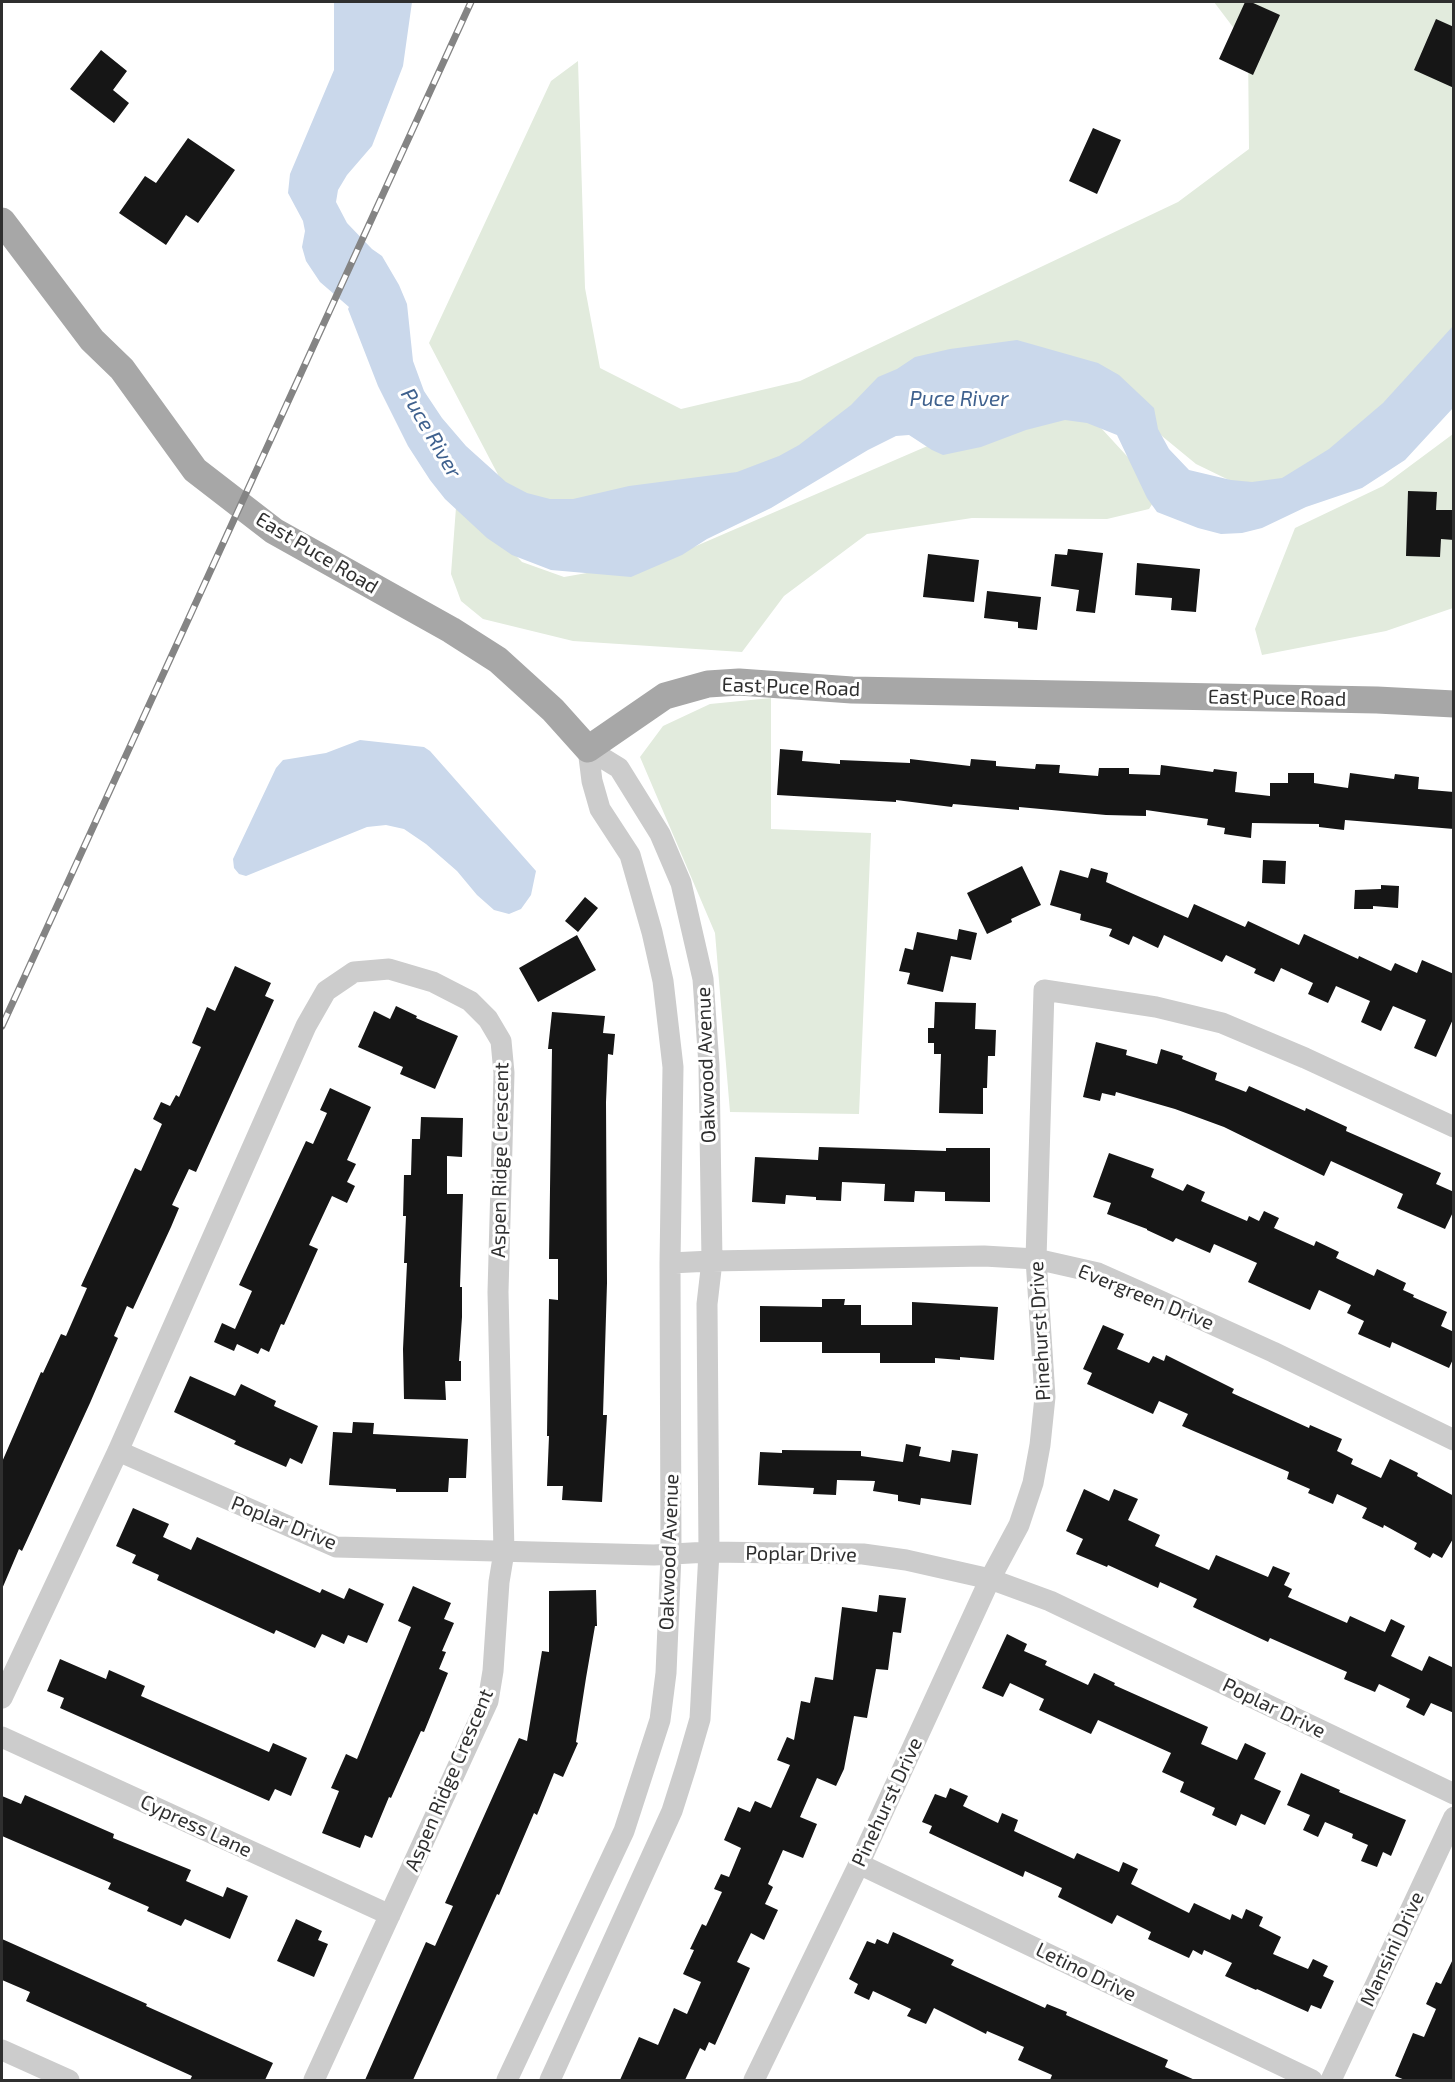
<!DOCTYPE html>
<html>
<head>
<meta charset="utf-8">
<style>
	body { margin:0 }
	#map { position:relative; width:1455px; height:2082px; overflow:hidden; background:#fff; font-family:"Exo 2",sans-serif }
	canvas { display:block }
	.frame { position:absolute; inset:0; border:3px solid #2f2f2f; pointer-events:none }
</style>
</head>
<body>
<div id="map">
<canvas width="1455" height="2082"></canvas>
<div class="frame"></div>
</div>
<script>
const c = document.querySelector('canvas').getContext('2d');
c.lineJoin = 'round';
function fillPath(path, color) { c.fillStyle = color; c.fill(path, 'evenodd'); }
const poly = rows => new Path2D(rows.map(r => 'M' + r).join(''));
function trace(path, color, width, dash) { c.strokeStyle = color; c.lineWidth = width; c.lineCap = dash ? 'butt' : 'round'; c.setLineDash(dash || []); c.stroke(path); }
function drawText(font, color, halo, rows, align = 'center') {
  c.font = font + ' "Exo 2",sans-serif'; c.lineWidth = 6; c.setLineDash([]); c.textBaseline = 'middle'; c.strokeStyle = halo; c.fillStyle = color; for (const [text, x, y, turn = 0] of rows) {
    c.save(); c.translate(x, y); c.rotate((+turn || 0) * Math.PI / 180); c.textAlign = isNaN(turn) ? turn : align; if (halo) c.strokeText(text, 0, 0); c.fillText(text, 0, 0); c.restore();
  }
}
const green = poly([
	[1214,2,1453,2,1453,359,1289,492,1233,482,1196,464,1078,367,789,464,516,509,429,343,551,81,578,61,585,288,600,368,681,409,800,381,1178,202,1249,149,1248,47],
	[1074,413,1102,429,1160,492,1149,509,1107,519,972,518,867,534,784,596,742,652,573,641,483,619,461,601,451,574,457,494,522,562,564,577,666,559,946,438],
	[1453,434,1453,608,1386,631,1262,655,1255,629,1295,528,1383,486],
	[771,698,771,829,871,833,859,1114,730,1112,715,933,640,757,663,726,710,704]
]);
const water = poly([
	[334,2,412,2,403,66,372,146,347,175,338,190,336,202,347,223,372,249,382,256,399,285,407,304,413,361,424,391,442,418,466,446,506,482,527,493,550,499,573,499,629,486,737,472,779,456,799,445,851,405,878,377,897,369,915,357,950,349,1017,340,1098,363,1119,375,1154,408,1158,429,1169,449,1189,470,1231,480,1252,482,1282,478,1329,449,1383,403,1453,326,1453,408,1405,460,1362,488,1306,507,1262,528,1242,533,1221,534,1198,528,1157,512,1147,498,1117,435,1087,423,1065,420,1026,430,981,447,943,455,932,450,909,435,896,436,868,450,771,508,707,539,682,555,631,577,551,570,512,555,487,538,445,499,430,480,408,446,378,386,348,309,349,307,320,282,306,261,302,247,305,231,303,221,288,193,290,174,334,70],
	[360,740,424,747,430,751,536,871,531,895,521,909,509,914,494,910,477,895,457,871,426,844,404,829,386,825,367,827,246,876,239,874,234,868,233,859,276,768,283,760,326,753]
]);
const building = poly([
	[1245,2,1251,2,1280,15,1253,75,1219,59],
	[1436,19,1454,27,1454,88,1414,70],
	[101,50,127,71,113,90,129,103,114,123,70,89],
	[1093,128,1121,140,1097,194,1069,181],
	[188,138,235,170,198,223,186,215,166,245,119,213,145,176,156,183],
	[1408,491,1437,492,1436,510,1454,510,1454,540,1441,539,1440,557,1406,556],
	[1068,549,1103,553,1095,613,1076,611,1079,590,1051,586,1055,554,1067,555],
	[928,554,979,560,974,602,923,597],
	[1137,563,1200,569,1196,612,1171,610,1172,598,1135,595],
	[987,591,1041,597,1037,630,1018,628,1018,622,984,618],
	[780,749,803,751,802,761,840,764,840,760,910,763,910,759,970,766,971,759,996,761,996,766,1035,769,1036,764,1060,765,1059,773,1098,776,1099,768,1129,768,1129,774,1160,775,1161,765,1213,772,1214,769,1237,772,1235,792,1270,796,1270,783,1288,783,1288,773,1314,773,1314,783,1348,788,1350,773,1394,779,1395,774,1419,777,1418,789,1454,792,1454,829,1345,820,1344,830,1319,827,1319,824,1252,823,1251,838,1224,834,1225,828,1207,825,1208,819,1146,810,1146,816,1106,815,1019,807,1019,810,953,804,952,807,896,800,896,802,777,795],
	[1263,860,1286,861,1285,884,1262,883],
	[1022,866,1041,905,1011,919,1012,922,987,934,967,893],
	[1091,868,1108,873,1106,882,1188,918,1194,904,1245,927,1248,921,1299,945,1304,934,1358,959,1359,956,1391,971,1395,963,1417,973,1422,960,1454,974,1454,1017,1436,1057,1414,1048,1426,1020,1393,1006,1381,1031,1361,1022,1370,1001,1336,986,1328,1003,1308,994,1313,983,1281,968,1274,982,1254,973,1256,969,1226,955,1222,962,1164,935,1158,948,1133,936,1129,945,1109,936,1112,929,1080,920,1081,914,1050,905,1060,870,1088,878],
	[1381,885,1399,886,1398,908,1373,906,1373,909,1354,909,1355,890,1381,889],
	[585,897,598,908,578,932,565,921],
	[959,929,977,933,971,960,951,956,943,992,907,984,910,973,899,971,905,948,913,950,917,932,957,940],
	[577,935,596,970,538,1002,519,968],
	[235,966,271,983,265,996,274,1000,196,1172,189,1169,172,1205,179,1208,171,1227,133,1309,127,1306,114,1336,118,1338,90,1403,22,1551,19,1549,2,1589,2,1462,41,1372,43,1373,61,1334,66,1336,87,1288,81,1286,135,1168,141,1171,162,1124,153,1119,161,1102,170,1106,176,1095,179,1097,201,1047,192,1043,207,1007,215,1011],
	[935,1002,976,1003,975,1029,996,1030,995,1056,988,1056,987,1088,983,1088,983,1114,939,1113,941,1054,934,1054,934,1043,928,1043,928,1028,934,1028],
	[396,1006,417,1016,416,1018,458,1036,435,1089,400,1074,403,1067,358,1047,374,1011,390,1019],
	[552,1012,605,1016,603,1033,615,1034,613,1055,608,1054,606,1102,607,1283,603,1415,607,1415,602,1502,562,1500,563,1486,547,1486,549,1436,547,1436,549,1299,558,1300,558,1259,549,1259,552,1049,548,1049],
	[1096,1042,1127,1050,1126,1055,1157,1064,1161,1049,1183,1056,1182,1059,1217,1073,1215,1080,1246,1092,1249,1086,1305,1111,1306,1108,1347,1127,1346,1131,1441,1173,1436,1184,1454,1192,1454,1210,1445,1229,1397,1208,1403,1194,1331,1161,1324,1176,1224,1127,1175,1109,1116,1092,1115,1096,1102,1093,1100,1101,1083,1097],
	[330,1088,371,1107,347,1160,356,1164,347,1182,355,1186,347,1203,332,1196,309,1245,318,1249,284,1325,281,1324,269,1352,261,1348,258,1354,237,1344,234,1351,214,1342,222,1323,235,1329,252,1291,239,1285,306,1141,313,1144,327,1113,320,1110],
	[421,1117,463,1118,462,1157,447,1156,447,1194,463,1194,460,1287,462,1287,462,1317,459,1361,461,1361,461,1381,445,1381,446,1400,404,1399,403,1349,407,1263,404,1263,406,1216,403,1216,404,1175,411,1175,412,1139,420,1139],
	[819,1147,946,1151,946,1148,990,1148,990,1202,945,1201,945,1192,915,1191,914,1202,884,1201,885,1184,842,1182,841,1201,816,1200,816,1197,786,1195,785,1204,752,1202,755,1157,818,1160],
	[1109,1153,1154,1169,1151,1177,1183,1191,1187,1184,1205,1192,1201,1201,1247,1221,1249,1216,1259,1221,1264,1211,1279,1218,1274,1228,1314,1246,1316,1241,1339,1252,1336,1258,1374,1276,1377,1269,1406,1283,1403,1290,1414,1295,1413,1297,1447,1312,1441,1326,1454,1332,1454,1357,1449,1368,1392,1342,1390,1348,1358,1334,1364,1321,1347,1313,1351,1305,1319,1290,1310,1310,1248,1282,1257,1263,1214,1244,1210,1253,1176,1238,1173,1242,1147,1230,1147,1229,1107,1214,1111,1203,1093,1197],
	[822,1299,845,1299,844,1305,861,1305,861,1325,912,1325,912,1302,998,1307,994,1360,960,1357,960,1360,935,1358,935,1363,880,1363,880,1353,822,1353,822,1342,760,1342,760,1306,822,1307],
	[1103,1325,1124,1334,1117,1349,1149,1363,1153,1356,1164,1361,1166,1355,1234,1389,1232,1393,1309,1428,1310,1425,1342,1439,1337,1451,1353,1459,1351,1464,1381,1478,1390,1459,1418,1473,1417,1476,1454,1496,1454,1537,1442,1558,1433,1553,1430,1558,1414,1549,1417,1543,1384,1525,1383,1528,1362,1518,1367,1508,1337,1494,1333,1504,1308,1493,1310,1489,1287,1479,1289,1472,1182,1426,1188,1414,1159,1401,1153,1414,1087,1384,1092,1373,1083,1369],
	[190,1376,235,1396,241,1384,276,1401,274,1406,318,1426,302,1464,290,1458,286,1467,234,1444,236,1441,174,1412],
	[353,1422,374,1423,373,1434,468,1439,466,1478,449,1478,448,1492,396,1492,396,1489,329,1485,333,1432,352,1433],
	[906,1444,921,1447,919,1456,950,1462,952,1450,978,1454,971,1505,921,1498,920,1505,898,1501,898,1495,873,1491,875,1481,837,1480,836,1495,813,1494,814,1488,758,1485,760,1452,782,1453,782,1450,861,1451,861,1456,903,1462],
	[1084,1489,1109,1501,1114,1489,1138,1499,1128,1520,1160,1535,1155,1546,1209,1570,1216,1555,1268,1577,1273,1566,1290,1573,1284,1585,1292,1589,1288,1597,1347,1623,1350,1616,1385,1632,1391,1619,1405,1626,1391,1656,1422,1671,1429,1656,1454,1668,1454,1713,1431,1703,1424,1716,1406,1707,1410,1699,1379,1684,1375,1692,1344,1679,1347,1672,1270,1638,1268,1642,1193,1607,1197,1599,1160,1582,1158,1588,1108,1565,1107,1567,1076,1554,1083,1539,1066,1531],
	[133,1508,169,1524,163,1537,191,1550,197,1537,320,1593,322,1589,344,1599,349,1588,384,1604,367,1643,348,1635,344,1644,322,1634,315,1648,276,1630,274,1634,157,1580,159,1575,132,1563,136,1555,116,1546],
	[413,1586,451,1603,444,1619,454,1623,442,1651,446,1652,439,1669,448,1673,424,1732,421,1731,391,1798,389,1797,372,1838,365,1835,360,1848,322,1833,339,1791,331,1788,346,1754,357,1759,411,1627,398,1621],
	[596,1590,597,1626,595,1626,586,1678,576,1742,578,1743,563,1777,554,1773,537,1815,534,1813,499,1895,497,1894,413,2080,365,2080,426,1942,435,1946,453,1906,445,1903,519,1738,527,1741,542,1651,549,1652,549,1591],
	[879,1595,906,1598,901,1633,893,1632,888,1670,876,1669,867,1718,854,1716,844,1769,836,1786,817,1778,800,1817,817,1824,803,1858,783,1850,768,1884,773,1887,765,1904,778,1910,764,1940,751,1933,737,1962,750,1968,715,2045,709,2042,705,2051,700,2048,685,2080,620,2080,639,2037,658,2045,674,2008,687,2014,701,1982,683,1974,694,1950,690,1949,702,1924,706,1926,722,1892,714,1889,721,1874,729,1877,741,1848,724,1840,738,1807,750,1812,755,1801,771,1808,790,1765,777,1760,787,1737,794,1740,801,1701,810,1703,815,1677,833,1680,842,1607,877,1612],
	[1007,1634,1027,1644,1024,1651,1047,1661,1045,1665,1088,1685,1094,1673,1115,1683,1114,1685,1208,1727,1201,1744,1237,1760,1245,1743,1266,1753,1254,1779,1281,1791,1265,1825,1241,1814,1236,1826,1212,1815,1215,1808,1180,1792,1184,1782,1162,1772,1171,1753,1098,1720,1091,1734,1039,1710,1044,1699,1010,1683,1003,1697,982,1688],
	[60,1659,106,1679,109,1670,145,1686,141,1696,269,1752,273,1743,307,1758,291,1796,275,1789,269,1801,60,1708,64,1698,47,1691],
	[1301,1773,1340,1790,1339,1792,1406,1820,1391,1856,1383,1852,1377,1867,1361,1861,1368,1845,1352,1838,1353,1834,1325,1822,1318,1837,1303,1830,1310,1815,1287,1805],
	[950,1788,968,1796,963,1806,998,1823,1002,1813,1018,1820,1014,1831,1074,1859,1077,1853,1119,1872,1123,1862,1138,1869,1131,1884,1189,1913,1194,1903,1230,1920,1232,1914,1242,1919,1246,1909,1263,1917,1259,1926,1281,1937,1273,1954,1308,1969,1313,1959,1328,1966,1323,1976,1334,1981,1321,2009,1311,2005,1308,2012,1257,1989,1256,1990,1225,1976,1232,1963,1204,1950,1202,1955,1193,1950,1189,1958,1148,1939,1151,1932,1117,1915,1112,1924,1058,1897,1062,1888,1025,1871,1023,1877,929,1833,932,1826,922,1822,935,1794,946,1798],
	[25,1795,114,1834,113,1838,191,1870,186,1881,223,1897,227,1887,248,1896,230,1939,185,1919,181,1926,147,1911,149,1907,108,1889,111,1883,2,1836,2,1796,21,1804],
	[296,1919,322,1931,318,1940,328,1944,314,1977,277,1961],
	[893,1932,954,1960,951,1965,1045,2008,1047,2004,1067,2012,1066,2015,1168,2060,1165,2067,1195,2080,1050,2080,1052,2075,1018,2060,1024,2047,987,2031,986,2034,934,2008,926,2024,907,2016,911,2009,873,1991,869,2000,854,1993,858,1984,849,1979,867,1941,875,1944,877,1939,888,1944],
	[2,1939,147,2004,146,2006,273,2063,265,2080,190,2080,192,2076,26,2001,30,1992,2,1980],
	[1454,1957,1454,2080,1405,2080,1395,2076,1413,2033,1424,2037,1436,2009,1426,2004,1436,1982,1441,1984]
]);
const minor = poly([
	[670,1263,712,1261,984,1256,1036,1259,1098,1273,1152,1297,1273,1352,1454,1440],
	[118,1451,336,1547,654,1555,709,1552,863,1554,906,1560,990,1579,1050,1601,1454,1794],
	[2,1698,118,1451,306,1026,326,991,354,972,389,969,433,982,470,1001,488,1019,501,1041,504,1073,498,1292,504,1552,499,1582,493,1671,488,1701,314,2080],
	[2,1737,390,1915],
	[859,1864,1312,2080],
	[2,2050,69,2080],
	[507,2080,624,1831,660,1720,666,1673,671,1555,670,1263,673,1067,663,981,652,932,630,855,600,809,592,781,588,749],
	[550,2080,672,1811,686,1767,700,1719,709,1552,707,1304,712,1261,709,1065,703,979,681,883,660,834,619,768,588,749],
	[754,2080,859,1864,990,1579,1019,1525,1033,1483,1040,1445,1045,1397,1036,1259,1044,990,1156,1007,1222,1023,1305,1058,1454,1127],
	[1331,2080,1454,1817]
]);
const major = poly([
	[2,221,92,340,122,369,195,470,274,531,451,630,498,660,553,710,588,749,665,696,708,684,739,682,852,690,1377,700,1454,704]
]);
const rail = poly([
	[2,1026,471,2]
]);
const streetNames = [
	["East Puce Road",317,553,31],
	["East Puce Road",791,687,2],
	["East Puce Road",1277,698,1],
	["Oakwood Avenue",706,1065,-92],
	["Aspen Ridge Crescent",500,1160,-89],
	["Evergreen Drive",1146,1297,22],
	["Pinehurst Drive",1040,1331,-93],
	["Poplar Drive",284,1523,22],
	["Oakwood Avenue",669,1552,-88],
	["Poplar Drive",801,1554,1],
	["Poplar Drive",1274,1708,26],
	["Aspen Ridge Crescent",449,1780,-67],
	["Pinehurst Drive",887,1802,-65],
	["Cypress Lane",196,1826,25],
	["Mansini Drive",1392,1949,-65],
	["Letino Drive",1086,1972,26]
];
const waterNames = [
	["Puce River",959,399],
	["Puce River",431,433,60]
];
fillPath(green, '#e2ebdd');
fillPath(water, '#cad8eb');
fillPath(building, '#161616');
trace(minor, '#ccc', 21);
trace(major, '#a7a7a7', 27);
trace(rail, '#848484', 7);
trace(rail, '#fff', 4.5, [14]);
drawText('20px', '#2f2f2f', '#fff', streetNames);
drawText('italic 21px', '#3f618e', '#fff', waterNames);
</script>
</body>
</html>
